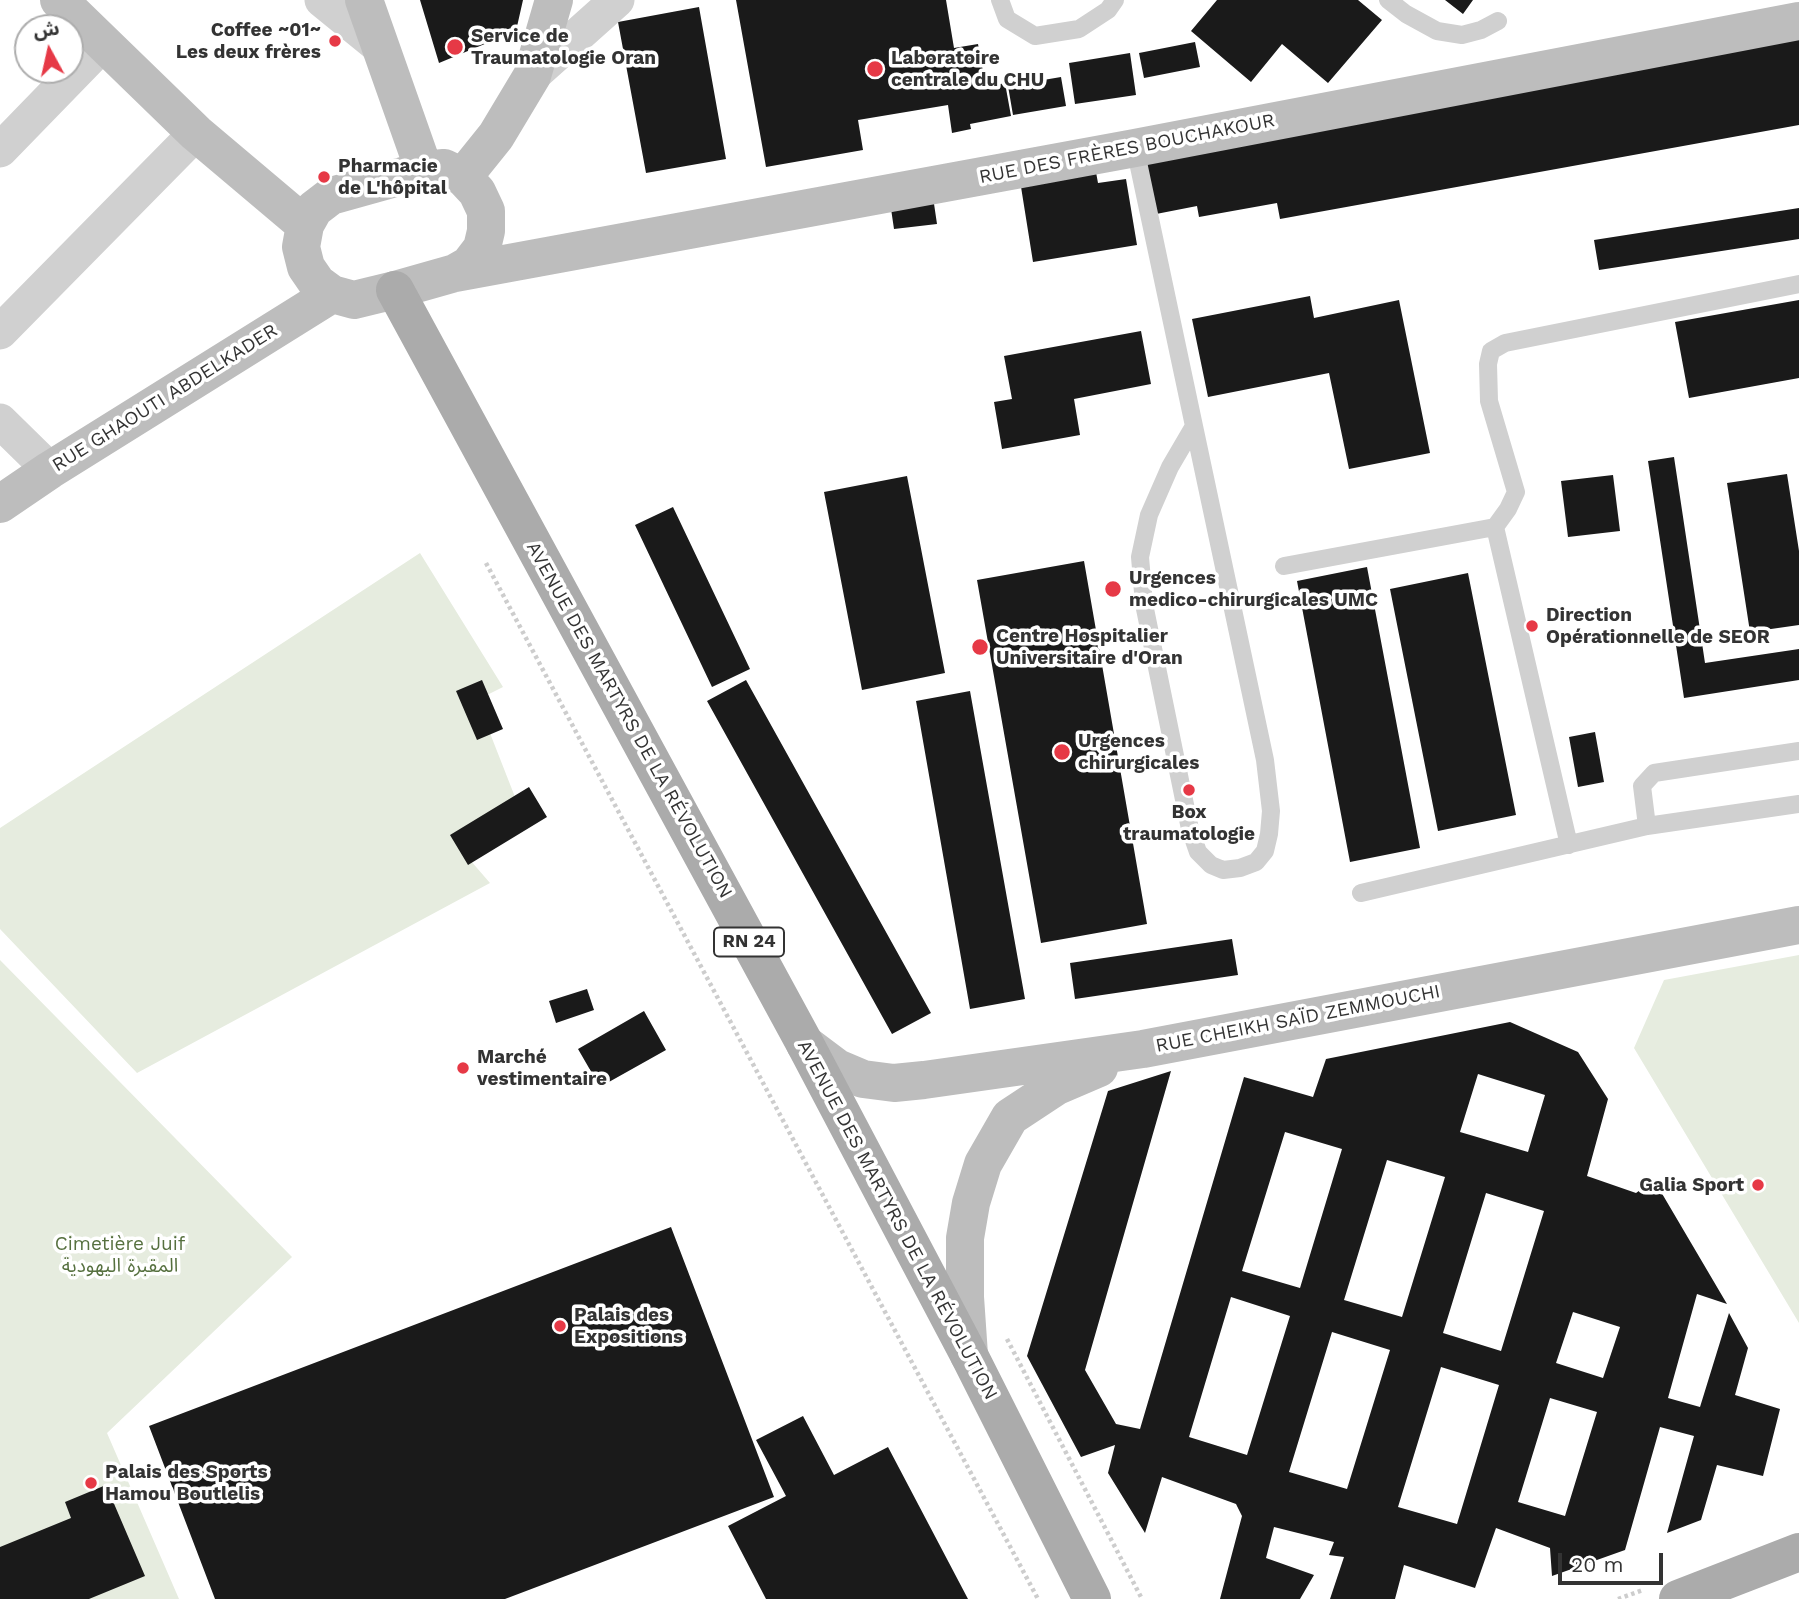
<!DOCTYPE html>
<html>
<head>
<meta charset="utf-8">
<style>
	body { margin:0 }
	#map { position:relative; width:1799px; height:1599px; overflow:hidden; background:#fff; font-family:"Work Sans","Noto Sans Arabic",sans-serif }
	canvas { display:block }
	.north { position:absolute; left:14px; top:14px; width:70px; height:70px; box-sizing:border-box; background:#fff; border:2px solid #adadad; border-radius:50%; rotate:352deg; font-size:19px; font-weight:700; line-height:28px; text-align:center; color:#333 }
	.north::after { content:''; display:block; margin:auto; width:24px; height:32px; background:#e63946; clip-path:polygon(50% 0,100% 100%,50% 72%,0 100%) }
	.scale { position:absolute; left:1558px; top:1553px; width:105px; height:32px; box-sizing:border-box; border:4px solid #333; border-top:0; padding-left:9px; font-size:21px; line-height:24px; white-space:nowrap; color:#333; -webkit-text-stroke:5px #fff; paint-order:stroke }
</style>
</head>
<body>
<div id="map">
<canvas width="1799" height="1599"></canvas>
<div class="north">ش</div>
<div class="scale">20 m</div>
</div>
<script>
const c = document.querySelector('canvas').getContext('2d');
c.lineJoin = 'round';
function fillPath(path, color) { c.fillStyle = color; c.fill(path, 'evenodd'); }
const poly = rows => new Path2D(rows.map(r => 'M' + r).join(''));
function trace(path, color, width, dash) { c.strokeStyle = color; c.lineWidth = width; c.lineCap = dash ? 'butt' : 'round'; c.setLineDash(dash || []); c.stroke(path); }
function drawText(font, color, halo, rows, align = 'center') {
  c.font = font + ' "Work Sans","Noto Sans Arabic",sans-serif'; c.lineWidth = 7; c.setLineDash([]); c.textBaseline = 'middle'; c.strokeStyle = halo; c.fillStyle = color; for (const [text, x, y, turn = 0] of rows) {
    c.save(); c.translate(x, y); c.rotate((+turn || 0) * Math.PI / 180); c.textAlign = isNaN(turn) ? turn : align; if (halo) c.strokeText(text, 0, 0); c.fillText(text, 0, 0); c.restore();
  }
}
const green = poly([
	[420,553,503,687,477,700,524,820,464,853,490,883,137,1073,0,929,0,828],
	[1799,955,1799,1323,1634,1048,1664,980],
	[0,960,292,1257,107,1433,179,1599,0,1599]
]);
const building = poly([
	[420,0,523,0,516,31,439,63],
	[736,0,946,0,954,48,978,44,986,87,1005,83,1011,116,970,124,971,129,952,133,948,105,858,120,863,150,766,167],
	[1217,0,1358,0,1382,20,1328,83,1282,44,1251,82,1191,31],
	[1445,0,1473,0,1463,14],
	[699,7,726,159,646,173,618,22],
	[1799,38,1799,125,1280,219,1277,203,1199,217,1197,206,1151,215,1135,130],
	[1195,42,1200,67,1144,78,1139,53],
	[1130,53,1136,95,1075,104,1069,63],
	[1061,77,1066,106,1013,115,1008,86],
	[1093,156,1098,183,1126,179,1137,245,1033,262,1018,168],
	[933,197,937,224,894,229,890,202],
	[1799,208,1799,239,1599,270,1594,240],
	[1310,296,1314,318,1399,300,1430,453,1349,469,1329,373,1208,397,1192,319],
	[1799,300,1799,378,1689,398,1675,322],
	[1141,331,1151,384,1074,399,1080,435,1002,449,994,402,1012,399,1004,356],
	[1674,457,1705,663,1799,649,1799,680,1684,698,1648,461],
	[1787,474,1799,551,1799,625,1750,632,1727,483],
	[1613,475,1620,531,1568,537,1561,481],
	[907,476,945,673,862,690,824,492],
	[673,507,750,669,712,687,635,525],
	[1084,561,1147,924,1041,943,977,580],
	[1367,567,1420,848,1350,862,1297,581],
	[1468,573,1516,815,1438,831,1390,589],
	[482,680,503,729,477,740,456,691],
	[746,680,931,1013,892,1034,707,701],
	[970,691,1025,999,970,1009,916,701],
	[1595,732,1604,782,1578,787,1569,737],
	[529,787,547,817,468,865,450,835],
	[1232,939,1238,975,1075,999,1070,963],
	[587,989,594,1010,556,1023,549,1001],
	[644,1011,666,1050,600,1087,578,1049],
	[1510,1022,1578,1052,1608,1099,1587,1176,1636,1193,1654,1180,1727,1304,1697,1294,1668,1398,1700,1407,1729,1313,1748,1348,1735,1395,1780,1409,1763,1476,1717,1465,1701,1520,1667,1533,1694,1436,1660,1427,1625,1550,1552,1576,1550,1548,1496,1528,1475,1588,1404,1565,1395,1599,1330,1599,1344,1557,1329,1555,1334,1542,1274,1527,1266,1558,1314,1575,1300,1599,1220,1599,1242,1516,1236,1504,1162,1477,1145,1533,1108,1473,1115,1445,1081,1457,1027,1356,1108,1091,1171,1071,1085,1370,1116,1424,1140,1429,1244,1077,1313,1097,1326,1059],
	[1478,1074,1545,1095,1528,1152,1460,1132],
	[1285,1132,1342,1149,1300,1288,1242,1271],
	[1387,1160,1445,1177,1402,1317,1344,1300],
	[1486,1193,1544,1211,1501,1351,1443,1333],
	[1231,1297,1290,1316,1247,1455,1189,1437],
	[1573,1312,1620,1327,1603,1378,1556,1363],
	[1332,1332,1390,1350,1347,1489,1289,1472],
	[1441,1367,1499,1385,1457,1524,1398,1507],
	[1550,1398,1597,1412,1565,1516,1518,1502],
	[671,1227,774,1497,505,1599,215,1599,149,1426],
	[803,1416,834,1475,888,1447,968,1599,766,1599,728,1526,786,1496,756,1440],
	[106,1485,145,1576,89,1599,0,1599,0,1547,71,1518,65,1502]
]);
const path = poly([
	[486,563,1038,1599],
	[1007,1339,1142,1599],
	[1618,1599,1643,1590]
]);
const lane = poly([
	[1000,0,1007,19,1035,36,1079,29,1108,10,1115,0],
	[1388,0,1406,14,1437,31,1462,35,1481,30,1498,21],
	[1135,148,1194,426,1265,760,1271,811,1269,834,1265,851,1256,862,1240,868,1223,870,1211,865,1198,852,1190,829,1144,604,1140,557,1149,515,1170,467,1194,426],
	[1495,527,1569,845],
	[1284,566,1495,527,1508,509,1516,492,1489,401,1488,364,1491,351,1505,343,1799,284],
	[1647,826,1642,786,1654,773,1799,751],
	[1361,893,1647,826,1799,804]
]);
const street = poly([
	[322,0,381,48],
	[532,76,617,0],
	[0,150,103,44],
	[0,332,196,133],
	[0,421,50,470]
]);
const secondary = poly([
	[59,0,196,133,305,225],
	[364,0,424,170],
	[444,168,463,177,477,192,486,211,486,231,482,248,469,265,455,273,395,290,354,300,332,294,317,283,306,267,301,247,305,225,314,209,331,196,424,170,444,168],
	[463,177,496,136,532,76,554,0],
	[455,273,1135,148,1799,21],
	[0,504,50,470,332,294],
	[805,1044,837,1068,863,1079,894,1083,924,1080,1143,1049,1799,925],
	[969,1355,965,1297,965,1238,971,1203,983,1164,1010,1117,1057,1086,1099,1068]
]);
const primary = poly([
	[395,290,805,1044,969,1355,1092,1599],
	[1678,1599,1799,1552]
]);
const markers = [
	[335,41,7,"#e63946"],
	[455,47,9,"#e63946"],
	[875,69,9,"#e63946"],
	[324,177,7,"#e63946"],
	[1113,589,9,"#e63946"],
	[1532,626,7,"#e63946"],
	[980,647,9,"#e63946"],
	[1062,752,9,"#e63946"],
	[1189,790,7,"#e63946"],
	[463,1068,7,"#e63946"],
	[1758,1185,7,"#e63946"],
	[560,1326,7,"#e63946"],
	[91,1483,7,"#e63946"]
];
const shields = [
	[749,942,70]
];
const shieldNames = [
	["RN 24",749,942]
];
const poiNames = [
	["Coffee ~01~",321,30,"right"],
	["Les deux frères",321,52,"right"],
	["Service de",471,36],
	["Traumatologie Oran",471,58],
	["Laboratoire",891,58],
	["centrale du CHU",891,80],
	["Pharmacie",338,166],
	["de L'hôpital",338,188],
	["Urgences",1129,578],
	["medico-chirurgicales UMC",1129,600],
	["Direction",1546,615],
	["Opérationnelle de SEOR",1546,637],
	["Centre Hospitalier",996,636],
	["Universitaire d'Oran",996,658],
	["Urgences",1078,741],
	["chirurgicales",1078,763],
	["Box",1189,812,"center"],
	["traumatologie",1189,834,"center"],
	["Marché",477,1057],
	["vestimentaire",477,1079],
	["Galia Sport",1744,1185,"right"],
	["Palais des",574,1315],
	["Expositions",574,1337],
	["Palais des Sports",105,1472],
	["Hamou Boutlelis",105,1494]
];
const streetNames = [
	["RUE DES FRÈRES BOUCHAKOUR",1127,149,-11],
	["RUE GHAOUTI ABDELKADER",165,398,-32],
	["AVENUE DES MARTYRS DE LA RÉVOLUTION",629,720,61],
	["RUE CHEIKH SAÏD ZEMMOUCHI",1298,1019,-11],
	["AVENUE DES MARTYRS DE LA RÉVOLUTION",897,1220,62]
];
const parkNames = [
	["Cimetière Juif",120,1244],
	["المقبرة اليهودية",120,1266]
];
fillPath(green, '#e6ecdf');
fillPath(building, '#1a1a1a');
trace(path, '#cdcdcd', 4.5, [3.5, 3.5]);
trace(lane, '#d0d0d0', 18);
trace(street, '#d0d0d0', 35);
trace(secondary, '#bdbdbd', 38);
trace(primary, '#ababab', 38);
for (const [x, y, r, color] of markers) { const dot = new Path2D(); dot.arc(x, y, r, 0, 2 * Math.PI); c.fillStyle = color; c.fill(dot); trace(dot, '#fff', 2.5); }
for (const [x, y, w] of shields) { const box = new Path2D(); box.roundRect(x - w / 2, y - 14.5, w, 29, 5); c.fillStyle = '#fff'; c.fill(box); trace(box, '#333', 2); }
drawText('bold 18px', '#333', null, shieldNames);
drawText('bold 19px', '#333', '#fff', poiNames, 'left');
drawText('19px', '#333', '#fff', streetNames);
drawText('19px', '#56703f', '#fff', parkNames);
</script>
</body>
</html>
